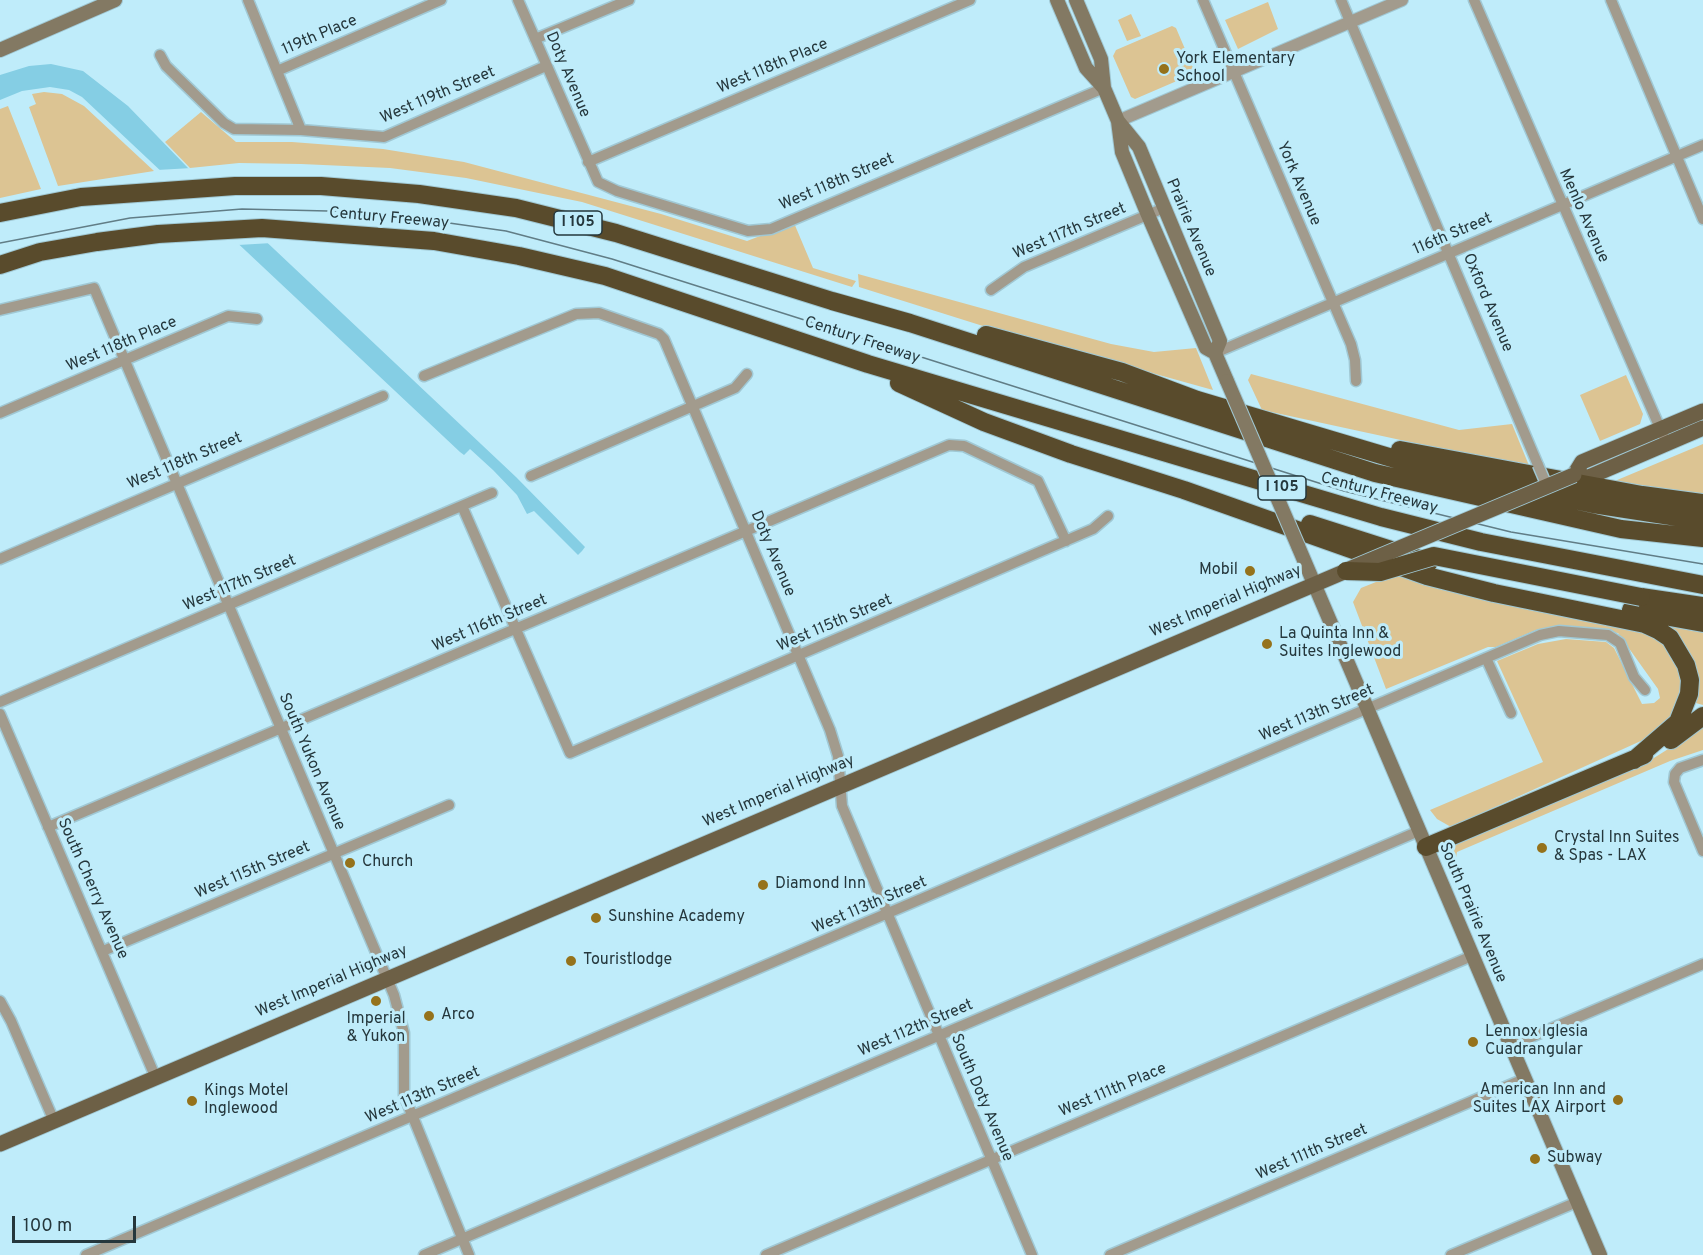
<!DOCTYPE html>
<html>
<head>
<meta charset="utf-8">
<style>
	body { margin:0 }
	#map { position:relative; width:1703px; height:1255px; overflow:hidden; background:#bfecfa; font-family:Overpass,sans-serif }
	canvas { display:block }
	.scale { position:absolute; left:12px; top:1216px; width:124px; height:27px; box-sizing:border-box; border:3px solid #25373c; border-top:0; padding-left:8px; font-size:18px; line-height:21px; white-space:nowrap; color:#25373c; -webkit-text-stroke:4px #bfecfa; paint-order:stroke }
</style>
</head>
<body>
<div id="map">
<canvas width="1703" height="1255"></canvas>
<div class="scale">100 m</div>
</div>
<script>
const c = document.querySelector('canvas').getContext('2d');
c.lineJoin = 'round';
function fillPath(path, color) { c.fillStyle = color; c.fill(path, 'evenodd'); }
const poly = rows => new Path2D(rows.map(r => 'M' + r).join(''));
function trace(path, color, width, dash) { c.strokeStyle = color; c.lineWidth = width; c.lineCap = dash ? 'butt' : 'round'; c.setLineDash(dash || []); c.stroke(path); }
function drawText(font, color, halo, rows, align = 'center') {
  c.font = font + ' Overpass,sans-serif'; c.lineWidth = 6; c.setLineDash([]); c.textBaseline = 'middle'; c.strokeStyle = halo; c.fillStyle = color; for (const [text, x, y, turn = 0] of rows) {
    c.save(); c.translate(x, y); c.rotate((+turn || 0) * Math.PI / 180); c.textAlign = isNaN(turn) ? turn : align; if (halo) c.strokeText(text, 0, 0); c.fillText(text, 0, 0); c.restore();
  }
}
const green = poly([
	[1268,2,1278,29,1238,49,1225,20],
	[1131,14,1141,36,1127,41,1118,20],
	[1172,26,1176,28,1194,70,1193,74,1135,99,1131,97,1113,56,1116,50],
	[44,92,62,94,84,106,154,171,58,186,29,107,36,104,32,94],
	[8,106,41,189,0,198,0,109],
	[201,112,236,142,292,142,383,149,464,162,661,214,747,241,794,223,813,268,856,281,852,287,582,202,466,178,390,168,301,164,239,163,190,168,165,142],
	[858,274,1111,344,1154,352,1196,348,1213,390,983,326,859,287],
	[1251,374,1459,430,1512,424,1530,468,1262,410,1248,380],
	[1626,375,1643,414,1640,424,1600,441,1580,395],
	[1703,444,1703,496,1610,483],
	[1401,572,1642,631,1660,640,1674,656,1682,675,1678,704,1670,720,1643,740,1451,827,1437,819,1430,810,1543,762,1497,661,1538,644,1566,639,1606,642,1614,648,1642,704,1654,703,1660,698,1658,689,1618,633,1573,627,1536,630,1496,647,1488,647,1386,689,1353,602,1361,588],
	[1663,621,1703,630,1703,705,1692,702],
	[1703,727,1703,750,1670,761,1457,852,1455,863,1448,848,1646,763]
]);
const water = poly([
	[51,64,83,71,128,106,188,168,516,477,585,547,582,551,578,555,534,511,527,514,517,495,493,470,470,449,464,455,460,452,82,97,69,90,50,87,22,91,0,100,0,75,29,66]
]);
const pier = poly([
	[192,168,272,243,238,245,157,170]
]);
const minor = poly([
	[248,0,301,130],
	[518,0,598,182,617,191,748,231,771,229,1104,88],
	[1203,0,1351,344,1355,360,1356,381],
	[1341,0,1538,465],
	[1474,0,1663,435],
	[1611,0,1703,219],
	[535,39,629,0],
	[160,55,166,66,224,123,234,129,301,130,384,137,546,66],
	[277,71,441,0],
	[588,162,970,0],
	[991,290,1024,267,1164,208],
	[0,310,94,288,394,995,404,1033,404,1095,469,1255],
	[1215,353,1703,145],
	[424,376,576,314,599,313,659,334,664,339,830,730,838,756,842,806,1032,1255],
	[0,413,228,316,257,319],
	[531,476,735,388,747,374],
	[462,506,570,753,1093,529,1108,516],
	[0,559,383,396],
	[1486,658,1511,713],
	[0,702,492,493],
	[0,714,155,1076],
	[1703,760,1680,768,1675,774,1674,782,1703,851],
	[48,827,949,445,964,446,1038,481,1066,541],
	[103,951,449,805],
	[0,1001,11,1021,54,1121],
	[1510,1046,1703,964],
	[86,1255,1540,635,1559,631,1608,635,1620,643,1634,677,1645,690],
	[424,1255,1419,831],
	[766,1255,1472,956],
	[1110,1255,1524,1079],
	[1451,1255,1577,1202]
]);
const tertiary = poly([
	[1118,121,1402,0]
]);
const secondary = poly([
	[1057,0,1086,68,1104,88],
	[1076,0,1101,59,1104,88,1118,121,1139,147,1220,341,1215,353],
	[0,50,115,0],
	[1118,121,1122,152,1148,215,1206,348,1215,353,1227,381],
	[1298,546,1600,1255]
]);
const primary = poly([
	[1703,411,1582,462,1574,475,1589,477,1703,428],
	[0,1144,1346,571]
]);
const motorway = poly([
	[0,213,81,197,235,186,321,186,419,194,516,208,616,233,832,301,910,323,1375,473,1621,529,1703,538],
	[0,265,40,252,97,242,158,234,262,228,434,241,519,256,605,276,868,364,1381,517,1481,542,1703,585],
	[986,335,1122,372,1197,400,1429,469,1593,504,1703,521],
	[899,383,984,422,1071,454,1184,490,1427,576,1494,593,1645,624,1658,630,1670,638,1686,665,1690,680,1689,694,1678,722,1634,760],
	[1400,450,1642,495,1703,503],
	[1310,524,1429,562],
	[1641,597,1703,606],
	[1631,610,1703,623],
	[1671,740,1703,716],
	[1426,847,1644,755]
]);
const tram = poly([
	[0,243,130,218,242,209,371,212,506,231,612,259,1344,491,1511,532,1703,564]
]);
const minorBridge = poly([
	[1538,465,1547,486]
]);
const secondaryBridge = poly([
	[1227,381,1298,546]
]);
const primaryBridge = poly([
	[1347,570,1574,475]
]);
const motorwayBridge = poly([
	[1346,571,1380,572,1434,556,1641,597]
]);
const markers = [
	[1164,69,6,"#95721b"],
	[1250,571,6,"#95721b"],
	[1267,644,6,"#95721b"],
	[1542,848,6,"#95721b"],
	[350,863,6,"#95721b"],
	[763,885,6,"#95721b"],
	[596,918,6,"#95721b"],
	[571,961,6,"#95721b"],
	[376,1001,6,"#95721b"],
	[429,1016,6,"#95721b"],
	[1473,1042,6,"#95721b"],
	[1618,1100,6,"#95721b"],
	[192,1101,6,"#95721b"],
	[1535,1159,6,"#95721b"]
];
const shields = [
	[578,223,48],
	[1282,488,48]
];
const shieldNames = [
	["I 105",578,223],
	["I 105",1282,488]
];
const streetNames = [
	["119th Place",320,36,-23],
	["West 118th Place",773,67,-23],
	["Doty Avenue",567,75,67],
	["West 119th Street",438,96,-23],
	["West 118th Street",837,183,-23],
	["York Avenue",1298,184,67],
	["Menlo Avenue",1583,216,66],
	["Century Freeway",389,219,5],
	["Prairie Avenue",1190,228,67],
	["West 117th Street",1070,232,-23],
	["116th Street",1453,235,-23],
	["Oxford Avenue",1487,303,67],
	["Century Freeway",862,341,18],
	["West 118th Place",122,345,-23],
	["West 118th Street",185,462,-23],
	["Century Freeway",1379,494,15],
	["Doty Avenue",772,554,67],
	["West 117th Street",240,584,-23],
	["West Imperial Highway",1226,602,-23],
	["West 116th Street",490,624,-23],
	["West 115th Street",835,624,-23],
	["West 113th Street",1317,714,-23],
	["South Yukon Avenue",311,762,67],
	["West Imperial Highway",779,792,-23],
	["West 115th Street",253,871,-23],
	["South Cherry Avenue",92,889,66],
	["West 113th Street",870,906,-23],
	["South Prairie Avenue",1472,913,67],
	["West Imperial Highway",332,982,-23],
	["West 112th Street",916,1029,-23],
	["West 111th Place",1113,1091,-23],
	["West 113th Street",423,1096,-23],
	["South Doty Avenue",981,1098,67],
	["West 111th Street",1312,1153,-23]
];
const poiNames = [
	["York Elementary",1176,60],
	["School",1176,78],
	["Mobil",1238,571,"right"],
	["La Quinta Inn &",1279,635],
	["Suites Inglewood",1279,653],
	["Crystal Inn Suites",1554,839],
	["& Spas - LAX",1554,857],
	["Church",362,863],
	["Diamond Inn",775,885],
	["Sunshine Academy",608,918],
	["Touristlodge",583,961],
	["Arco",441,1016],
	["Imperial",376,1020,"center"],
	["& Yukon",376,1038,"center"],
	["Lennox Iglesia",1485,1033],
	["Cuadrangular",1485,1051],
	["American Inn and",1606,1091,"right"],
	["Suites LAX Airport",1606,1109,"right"],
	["Kings Motel",204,1092],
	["Inglewood",204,1110],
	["Subway",1547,1159]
];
fillPath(green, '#dcc493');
fillPath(water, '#85cee4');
fillPath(pier, '#bfecfa');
trace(minor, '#a0c8d4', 13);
trace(tertiary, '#a0c8d4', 14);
trace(secondary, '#a0c8d4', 16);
trace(primary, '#a0c8d4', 17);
trace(motorway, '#a0c8d4', 20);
trace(minor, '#a29b8d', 10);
trace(tertiary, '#a29b8d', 12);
trace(secondary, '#837963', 14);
trace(primary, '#6d6046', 15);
trace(motorway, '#594b2c', 18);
trace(tram, '#617d86', 1.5);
trace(minorBridge, '#a0c8d4', 13, []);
trace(secondaryBridge, '#a0c8d4', 16, []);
trace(primaryBridge, '#a0c8d4', 17, []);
trace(motorwayBridge, '#a0c8d4', 20, []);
trace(minorBridge, '#a29b8d', 10);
trace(secondaryBridge, '#837963', 14);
trace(primaryBridge, '#6d6046', 15);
trace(motorwayBridge, '#594b2c', 18);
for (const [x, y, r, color] of markers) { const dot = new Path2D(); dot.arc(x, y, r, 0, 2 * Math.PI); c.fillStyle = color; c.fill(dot); trace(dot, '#bfecfa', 2); }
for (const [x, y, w] of shields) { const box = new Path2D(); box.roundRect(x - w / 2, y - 12, w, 24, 4.5); c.fillStyle = '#bfecfa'; c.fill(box); trace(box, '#25373c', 1.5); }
drawText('bold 15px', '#25373c', null, shieldNames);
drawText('16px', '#25373c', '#bfecfa', streetNames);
drawText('16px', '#25373c', '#bfecfa', poiNames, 'left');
</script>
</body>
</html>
